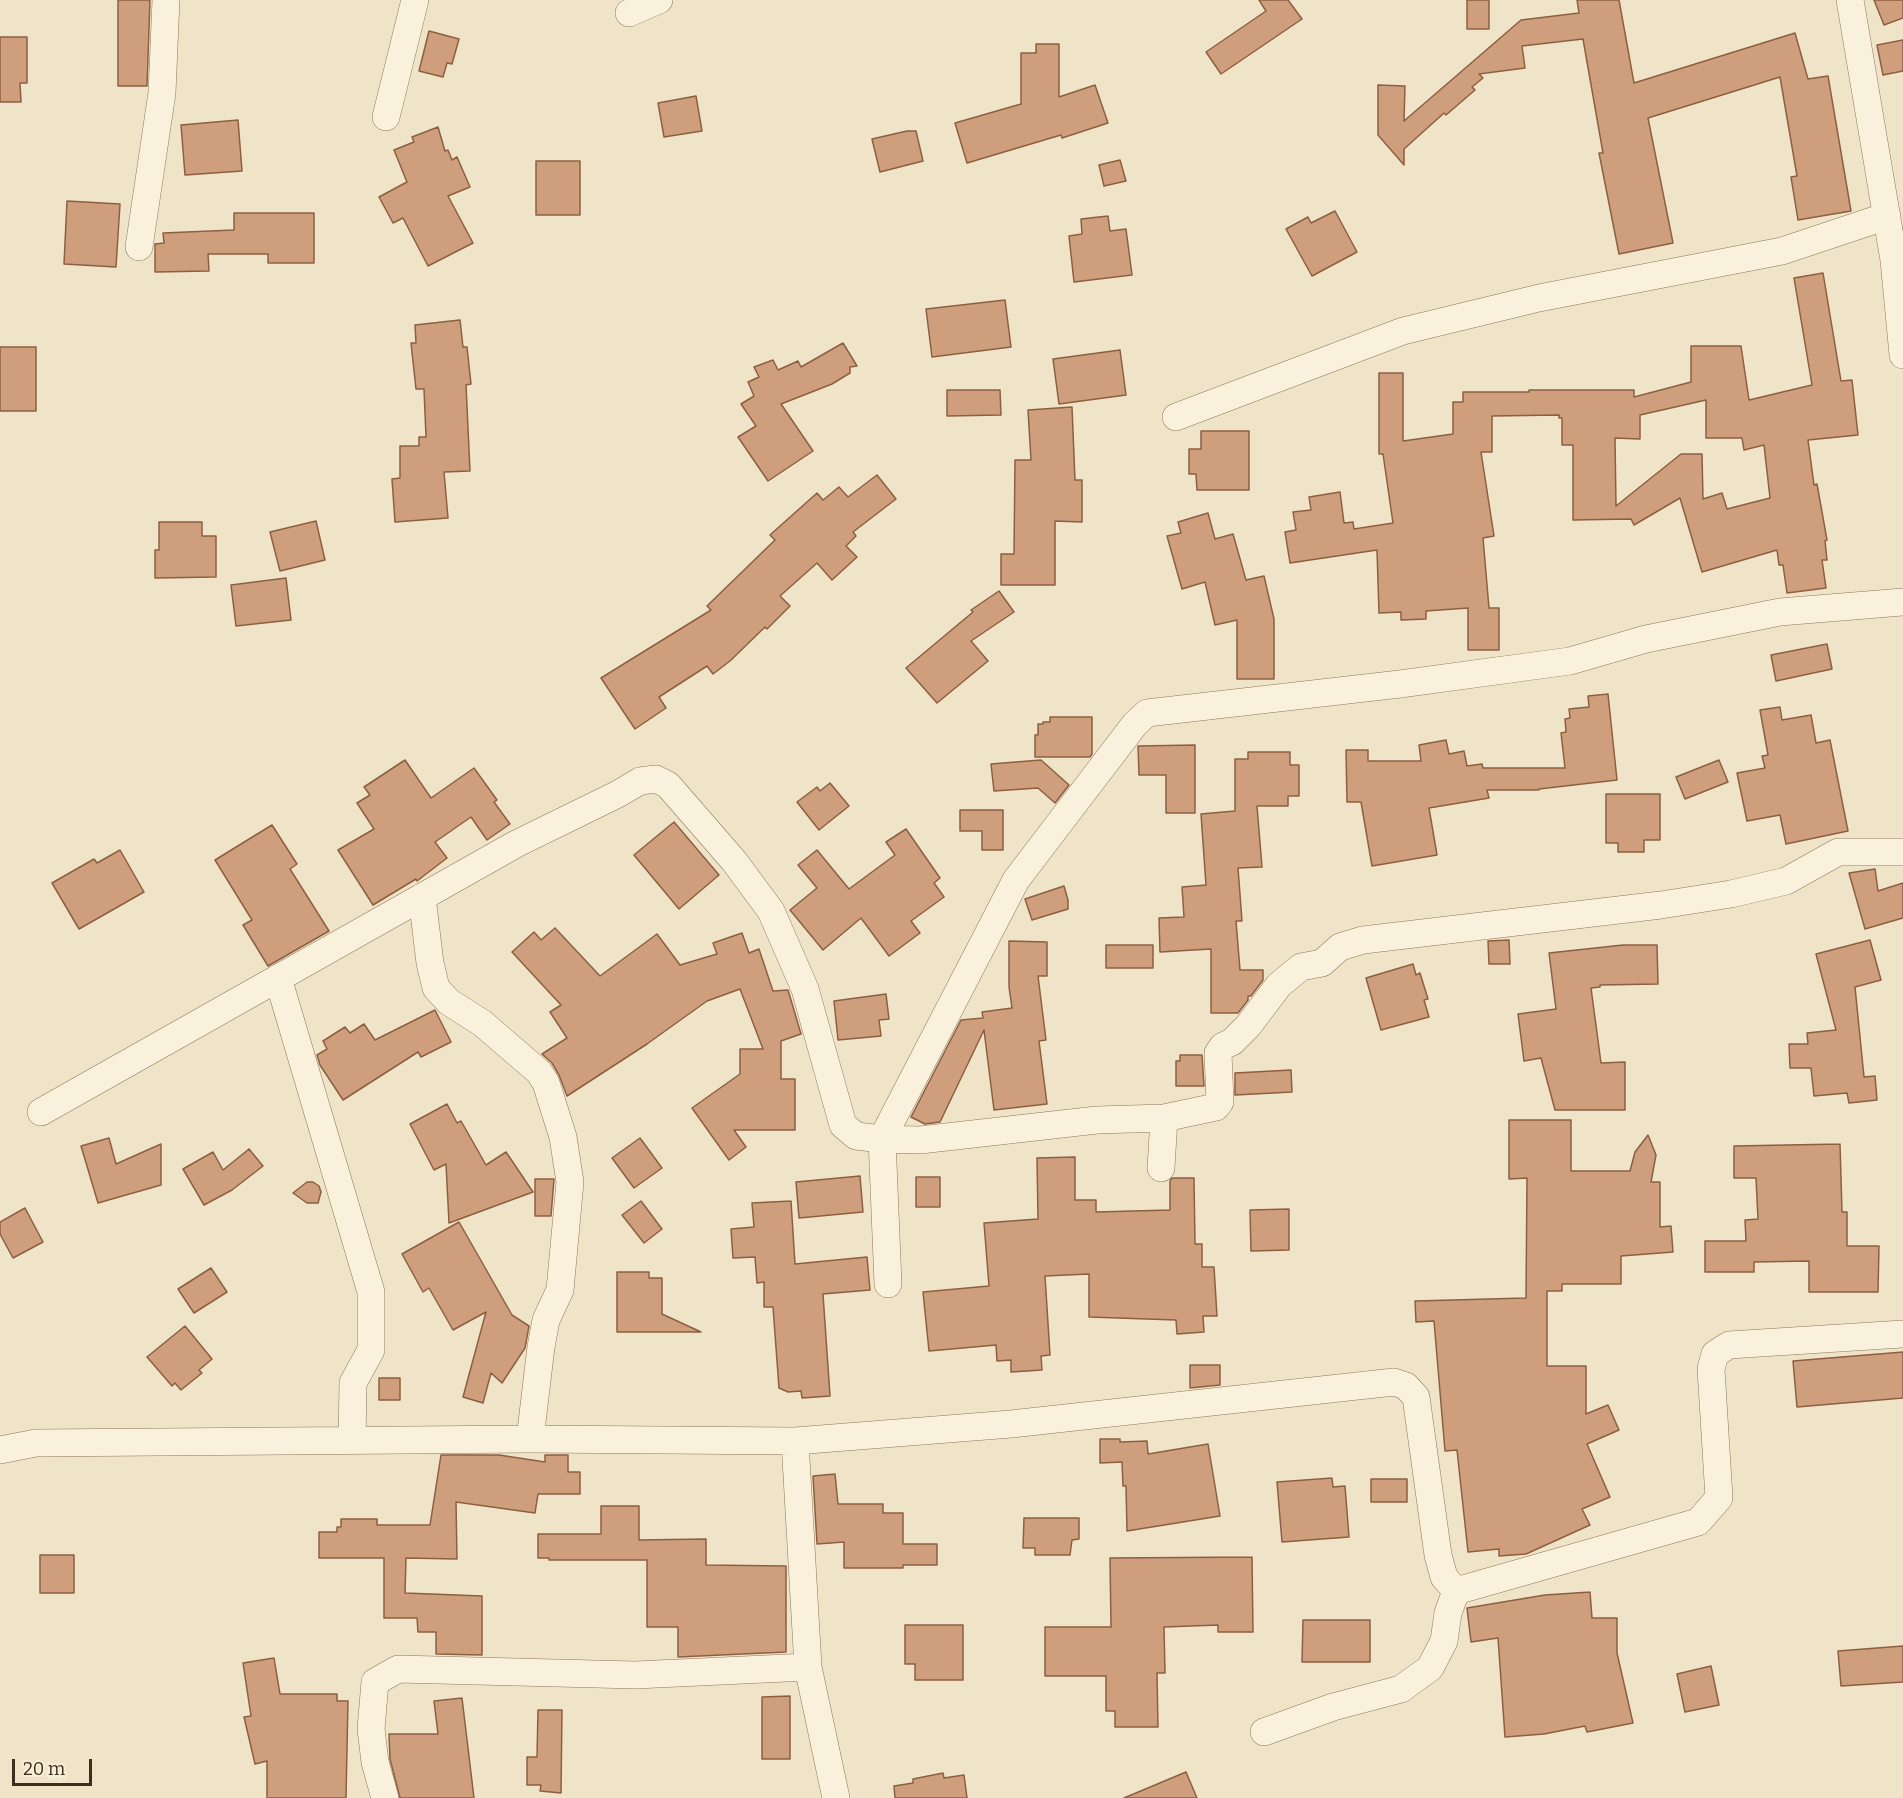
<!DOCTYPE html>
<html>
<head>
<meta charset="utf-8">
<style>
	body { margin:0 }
	#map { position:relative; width:1903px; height:1798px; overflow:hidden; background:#f0e4c8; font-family:Bitter,serif }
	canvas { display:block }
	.scale { position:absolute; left:12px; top:1759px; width:80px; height:27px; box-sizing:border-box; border:3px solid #3d2e20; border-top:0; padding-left:8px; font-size:18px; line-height:21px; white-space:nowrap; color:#3d2e20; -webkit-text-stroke:4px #f7eed8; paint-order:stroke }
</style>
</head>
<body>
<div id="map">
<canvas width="1903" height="1798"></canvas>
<div class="scale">20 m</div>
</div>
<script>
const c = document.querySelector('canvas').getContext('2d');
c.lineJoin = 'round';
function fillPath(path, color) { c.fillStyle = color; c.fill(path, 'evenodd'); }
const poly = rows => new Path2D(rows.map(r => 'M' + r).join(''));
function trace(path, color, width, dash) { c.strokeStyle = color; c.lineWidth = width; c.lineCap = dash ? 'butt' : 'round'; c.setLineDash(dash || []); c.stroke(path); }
const building = poly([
	[118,0,150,0,147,86,118,86,118,0],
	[1259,0,1288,0,1302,19,1221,74,1206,52,1266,11,1259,0],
	[1467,0,1489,0,1489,29,1467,29,1467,0],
	[1577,0,1619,0,1634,83,1795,33,1808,79,1828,76,1851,211,1798,220,1791,177,1797,176,1780,77,1648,118,1673,243,1619,254,1599,153,1603,153,1583,39,1522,46,1525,68,1479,74,1483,78,1472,87,1475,90,1446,115,1444,113,1404,149,1404,165,1378,135,1378,85,1405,86,1404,121,1521,20,1579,13,1577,0],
	[1874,0,1903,0,1903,18,1884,25,1874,0],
	[429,31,459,39,452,64,447,63,443,77,419,71,429,31],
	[0,37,27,37,27,83,20,83,21,102,0,102,0,37],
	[1903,40,1903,71,1883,75,1877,45,1903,40],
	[1036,44,1059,44,1059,97,1095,85,1108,123,1062,138,1061,135,967,163,955,123,1021,104,1021,53,1036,53,1036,44],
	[696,96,702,131,664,137,658,103,696,96],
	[238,120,242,171,185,175,181,125,238,120],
	[438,127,445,151,448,150,452,160,457,157,470,187,448,196,473,243,428,266,403,218,393,223,379,197,407,182,394,150,414,142,412,137,438,127],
	[907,131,916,131,923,161,880,172,872,139,907,131],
	[1120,160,1126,181,1104,186,1099,165,1120,160],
	[536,161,580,161,580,215,536,215,536,161],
	[67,201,120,204,116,267,64,264,67,201],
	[1335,211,1357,252,1312,276,1286,229,1308,217,1311,223,1335,211],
	[234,213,314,213,314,263,268,263,268,254,208,254,209,271,155,272,155,244,164,243,163,233,234,230,234,213],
	[1108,216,1110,231,1126,229,1132,275,1074,282,1069,236,1082,234,1081,219,1108,216],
	[1823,273,1841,381,1852,380,1858,435,1808,440,1814,485,1817,484,1827,540,1825,541,1827,560,1822,560,1826,588,1787,593,1783,565,1779,565,1777,550,1702,572,1680,498,1634,525,1631,519,1573,520,1573,445,1562,445,1562,418,1559,418,1559,415,1492,416,1492,452,1481,452,1494,536,1483,538,1489,608,1499,608,1499,650,1468,650,1468,608,1426,611,1426,619,1401,620,1401,612,1379,613,1377,550,1290,563,1285,532,1296,530,1293,512,1311,510,1309,497,1340,492,1344,523,1353,522,1354,529,1393,523,1383,454,1379,454,1379,373,1403,373,1403,441,1453,434,1453,402,1463,402,1463,392,1529,392,1529,390,1634,390,1634,397,1691,382,1691,346,1741,346,1749,400,1812,385,1794,278,1823,273],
	[1706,400,1706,438,1742,438,1744,450,1764,445,1770,498,1727,509,1722,493,1703,499,1702,454,1681,454,1616,506,1615,438,1640,439,1640,415,1706,400],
	[1005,300,1011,347,932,357,926,309,1005,300],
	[460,320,463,347,467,347,471,384,466,385,470,471,444,472,448,518,395,522,392,479,400,478,400,446,419,446,419,437,426,437,424,389,416,389,411,343,416,343,415,325,460,320],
	[843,343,857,366,850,367,850,373,832,384,781,404,813,451,768,481,738,437,756,426,741,404,754,396,748,382,759,377,754,367,773,360,778,370,798,361,801,367,843,343],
	[0,347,36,347,36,411,0,411,0,347],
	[1120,350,1126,395,1059,404,1053,359,1120,350],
	[947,390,1000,390,1001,415,947,416,947,390],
	[1072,407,1075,480,1082,480,1082,522,1055,521,1055,585,1001,585,1001,554,1014,554,1015,460,1031,460,1028,410,1072,407],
	[1201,431,1249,431,1249,490,1197,490,1196,474,1189,474,1189,449,1201,449,1201,431],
	[877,475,896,499,853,532,856,536,846,546,857,557,832,580,817,563,780,596,790,606,767,629,765,627,730,661,713,674,707,666,659,697,666,708,635,729,601,678,711,610,707,606,775,540,770,535,817,493,823,500,839,487,848,497,877,475],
	[1208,513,1215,539,1233,534,1246,580,1264,576,1274,619,1274,679,1237,679,1237,620,1215,625,1205,582,1182,589,1167,536,1181,533,1178,522,1208,513],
	[316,521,325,560,280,571,270,532,316,521],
	[159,522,202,522,202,536,216,536,216,577,155,578,155,550,159,550,159,522],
	[286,578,291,620,236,626,231,585,286,578],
	[999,591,1014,612,971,641,988,661,937,703,906,668,973,612,971,610,999,591],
	[1827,644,1832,669,1776,681,1771,655,1827,644],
	[1608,694,1617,780,1539,789,1539,790,1487,790,1489,798,1429,808,1437,855,1372,866,1361,802,1347,802,1346,750,1368,750,1368,761,1421,761,1419,745,1446,740,1449,754,1464,751,1467,766,1482,764,1483,768,1565,768,1561,733,1566,732,1565,719,1570,718,1569,709,1589,707,1588,696,1608,694],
	[1780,707,1782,720,1811,715,1816,743,1830,740,1848,831,1786,844,1780,815,1747,821,1737,773,1765,768,1762,756,1768,755,1760,710,1780,707],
	[1050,717,1092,717,1092,754,1090,757,1035,757,1035,735,1038,735,1038,724,1043,724,1043,722,1050,722,1050,717],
	[1195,745,1195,813,1166,813,1166,775,1139,775,1138,746,1195,745],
	[1248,752,1290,752,1290,765,1299,765,1299,796,1288,796,1288,806,1257,806,1262,867,1238,868,1242,921,1236,921,1240,970,1263,970,1263,980,1251,996,1248,996,1248,1000,1238,1013,1211,1013,1211,949,1160,952,1159,918,1184,917,1182,887,1206,885,1201,814,1235,811,1235,759,1248,759,1248,752],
	[405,760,431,798,474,768,497,800,494,802,510,824,487,840,471,817,435,842,447,858,417,881,416,879,373,905,338,850,374,829,357,803,370,795,364,787,405,760],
	[1041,760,1069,785,1055,803,1038,788,994,791,991,764,1041,760],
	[1719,760,1728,782,1685,799,1676,777,1719,760],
	[830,783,849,806,819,830,797,802,817,787,820,791,830,783],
	[1606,794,1660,794,1660,840,1644,840,1644,852,1618,852,1618,843,1606,843,1606,794],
	[960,810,1003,810,1003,850,982,850,982,831,960,831,960,810],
	[674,822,719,875,679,909,634,855,674,822],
	[272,825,297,864,290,869,329,931,268,966,243,925,252,920,215,860,272,825],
	[906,829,940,878,934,883,944,897,911,921,920,933,889,956,861,918,823,950,790,910,817,888,798,865,817,850,849,889,895,855,886,842,906,829],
	[120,850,144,892,79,929,52,883,94,859,97,863,120,850],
	[1875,869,1878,891,1903,883,1903,918,1865,929,1849,873,1875,869],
	[1064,886,1068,900,1068,909,1032,920,1025,899,1064,886],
	[555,928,600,976,657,934,680,965,717,954,713,943,742,933,749,953,759,949,773,991,788,990,801,1034,781,1041,781,1079,795,1079,795,1130,734,1130,746,1147,729,1160,692,1108,740,1074,740,1049,763,1049,740,989,707,1001,647,1044,567,1096,559,1075,552,1063,542,1054,567,1038,550,1012,561,1005,512,952,534,932,541,940,555,928],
	[1509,940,1510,964,1489,964,1488,941,1509,940],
	[1870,940,1881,980,1855,987,1864,1077,1875,1076,1877,1100,1849,1103,1847,1093,1814,1096,1811,1068,1790,1068,1789,1044,1808,1044,1807,1033,1836,1030,1816,954,1870,940],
	[1009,941,1047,942,1047,976,1038,976,1046,1040,1039,1041,1047,1104,994,1110,984,1030,940,1122,925,1124,911,1117,961,1020,983,1018,982,1012,1012,1008,1009,987,1009,941],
	[1106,945,1153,945,1153,968,1106,968,1106,945],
	[1623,945,1657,945,1658,984,1600,985,1600,987,1591,988,1601,1063,1625,1062,1625,1110,1555,1110,1541,1058,1524,1061,1518,1014,1556,1009,1549,953,1623,945],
	[1413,964,1416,975,1420,973,1428,999,1424,1000,1429,1017,1381,1030,1366,978,1413,964],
	[886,994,889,1019,879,1020,881,1036,838,1040,834,1001,886,994],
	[435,1010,451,1042,421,1057,418,1052,343,1100,320,1065,317,1055,327,1049,323,1041,345,1027,350,1033,364,1024,375,1040,435,1010],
	[1180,1055,1202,1055,1204,1086,1176,1086,1176,1061,1180,1061,1180,1055],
	[1291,1070,1292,1092,1235,1095,1235,1073,1291,1070],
	[447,1104,457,1123,461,1121,486,1165,506,1152,533,1192,449,1223,446,1164,434,1170,410,1124,447,1104],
	[1509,1120,1571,1120,1571,1171,1630,1171,1635,1152,1648,1135,1656,1155,1651,1182,1660,1182,1660,1227,1671,1226,1673,1252,1621,1256,1621,1284,1562,1284,1562,1291,1547,1291,1547,1366,1586,1366,1586,1414,1608,1405,1619,1430,1587,1444,1610,1497,1582,1509,1590,1525,1526,1554,1499,1556,1499,1549,1468,1552,1457,1450,1445,1451,1434,1321,1416,1322,1415,1301,1526,1298,1527,1178,1509,1179,1509,1120],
	[109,1138,116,1164,161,1144,161,1185,98,1203,81,1146,109,1138],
	[640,1138,662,1168,634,1188,612,1158,640,1138],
	[1840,1144,1842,1212,1847,1212,1847,1246,1879,1246,1878,1292,1809,1292,1809,1261,1754,1262,1754,1272,1705,1272,1705,1241,1746,1241,1745,1220,1758,1219,1756,1178,1734,1178,1734,1146,1840,1144],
	[249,1149,263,1166,232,1190,204,1205,183,1169,213,1152,223,1170,249,1149],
	[1075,1157,1075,1200,1096,1200,1096,1212,1170,1210,1170,1181,1172,1178,1194,1178,1195,1244,1202,1244,1202,1267,1214,1267,1217,1316,1203,1316,1204,1332,1177,1334,1176,1320,1089,1317,1089,1274,1045,1276,1050,1355,1041,1356,1042,1370,1011,1372,1011,1360,997,1361,996,1345,929,1351,923,1292,989,1286,984,1223,1038,1219,1037,1158,1075,1157],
	[860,1176,863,1212,799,1218,796,1182,860,1176],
	[916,1177,940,1177,940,1207,916,1207,916,1177],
	[535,1179,554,1179,551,1216,535,1216,535,1179],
	[307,1182,313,1182,319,1186,321,1192,318,1203,307,1203,293,1193,307,1182],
	[641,1201,662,1229,644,1243,622,1215,641,1201],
	[791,1201,795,1264,867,1257,870,1290,823,1294,830,1396,802,1398,801,1391,788,1392,779,1388,773,1307,764,1307,764,1282,757,1283,755,1257,733,1258,731,1229,754,1227,752,1203,791,1201],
	[25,1208,43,1242,13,1258,0,1234,0,1222,25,1208],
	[1289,1209,1289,1250,1251,1251,1250,1210,1289,1209],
	[459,1222,512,1315,529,1326,525,1348,502,1383,491,1373,483,1403,463,1397,486,1312,453,1330,429,1288,423,1292,402,1254,459,1222],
	[211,1268,227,1292,194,1313,178,1289,211,1268],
	[617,1272,649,1272,649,1278,662,1278,662,1314,701,1332,617,1332,617,1272],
	[185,1326,212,1359,199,1370,202,1373,181,1390,175,1383,172,1386,147,1357,185,1326],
	[1903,1352,1903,1398,1797,1407,1793,1361,1903,1352],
	[1190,1365,1220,1365,1220,1385,1190,1388,1190,1365],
	[379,1378,400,1378,400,1400,379,1400,379,1378],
	[1100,1439,1120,1439,1120,1442,1147,1441,1148,1454,1208,1444,1220,1516,1127,1531,1126,1486,1123,1486,1122,1462,1100,1463,1100,1439],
	[441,1455,499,1455,545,1462,545,1455,568,1455,568,1472,580,1472,580,1494,538,1494,535,1513,456,1502,457,1559,406,1558,405,1593,482,1596,482,1655,436,1654,436,1632,418,1632,417,1618,384,1618,384,1558,319,1558,319,1532,337,1532,337,1527,341,1527,341,1519,377,1519,377,1525,430,1525,441,1455],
	[835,1474,838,1504,883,1504,883,1513,903,1513,903,1544,937,1544,937,1565,903,1565,903,1568,844,1568,844,1542,817,1544,813,1476,835,1474],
	[1332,1478,1333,1487,1345,1486,1349,1537,1282,1542,1277,1482,1332,1478],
	[1371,1479,1407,1479,1407,1502,1371,1502,1371,1479],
	[601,1506,639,1506,639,1540,706,1539,706,1565,786,1566,786,1652,678,1657,678,1627,647,1627,647,1560,549,1560,549,1558,538,1558,538,1534,601,1534,601,1506],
	[1024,1518,1079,1518,1079,1539,1072,1540,1070,1555,1035,1555,1035,1548,1023,1548,1024,1518],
	[40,1555,74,1555,74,1593,40,1593,40,1555],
	[1252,1557,1253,1632,1218,1632,1218,1625,1164,1627,1165,1673,1157,1673,1158,1727,1115,1727,1115,1711,1106,1711,1106,1676,1045,1676,1045,1627,1111,1627,1110,1558,1252,1557],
	[1590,1592,1592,1618,1617,1618,1617,1653,1633,1723,1587,1732,1585,1726,1544,1734,1505,1737,1498,1638,1471,1642,1467,1608,1545,1595,1590,1592],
	[1303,1620,1370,1620,1370,1662,1302,1662,1303,1620],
	[905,1625,963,1625,963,1680,915,1680,915,1664,905,1664,905,1625],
	[1903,1646,1903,1682,1841,1686,1838,1651,1903,1646],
	[274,1658,280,1694,337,1694,337,1701,348,1701,346,1798,267,1798,267,1761,255,1764,244,1717,251,1716,243,1663,274,1658],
	[1711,1666,1719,1705,1685,1712,1677,1674,1711,1666],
	[790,1696,790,1759,762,1759,762,1697,790,1696],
	[462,1698,474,1798,400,1798,390,1759,389,1734,438,1734,434,1701,462,1698],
	[538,1710,562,1710,561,1793,540,1791,541,1785,527,1785,527,1757,537,1757,538,1710],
	[1186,1772,1197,1798,1124,1798,1186,1772],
	[943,1773,944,1778,964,1775,967,1798,895,1798,894,1786,913,1783,913,1779,943,1773]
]);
const street = poly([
	[1850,0,1894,260,1903,355],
	[629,13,659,0],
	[386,117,415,0],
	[139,247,162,93,166,0],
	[1176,417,1403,331,1539,298,1782,251,1887,216],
	[422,897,430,963,436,988,449,1002,482,1023,539,1072,546,1083,563,1137,570,1182,560,1290,546,1320,541,1347,530,1439],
	[278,978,371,1292,371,1350,353,1383,352,1441],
	[41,1112,516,844,618,794,640,781,656,779,668,785,734,861,771,911,805,989,843,1125,856,1136,882,1139,920,1140,1097,1120,1164,1118],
	[1161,1168,1164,1118,1216,1107,1220,1102,1218,1053,1223,1046,1232,1042,1248,1026,1279,985,1301,967,1322,963,1340,947,1363,940,1661,905,1731,894,1786,881,1838,852,1903,852],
	[888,1284,882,1139,1016,880,1135,724,1147,713,1400,684,1570,661,1646,639,1780,612,1903,602],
	[795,1441,808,1667,836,1798],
	[0,1450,36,1443,530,1439,795,1441,1011,1424,1394,1382,1406,1386,1416,1397,1438,1555,1444,1577,1456,1591],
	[1456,1591,1698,1522,1719,1498,1711,1369,1715,1354,1729,1345,1903,1334],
	[1264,1732,1333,1707,1401,1689,1430,1668,1444,1641,1448,1613,1456,1591],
	[385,1798,375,1762,371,1729,375,1682,398,1669,635,1675,808,1667]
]);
fillPath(building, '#cf9f7d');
trace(building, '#8d5f41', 1.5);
trace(street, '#8d765c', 28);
trace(street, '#faf1dc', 27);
</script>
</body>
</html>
